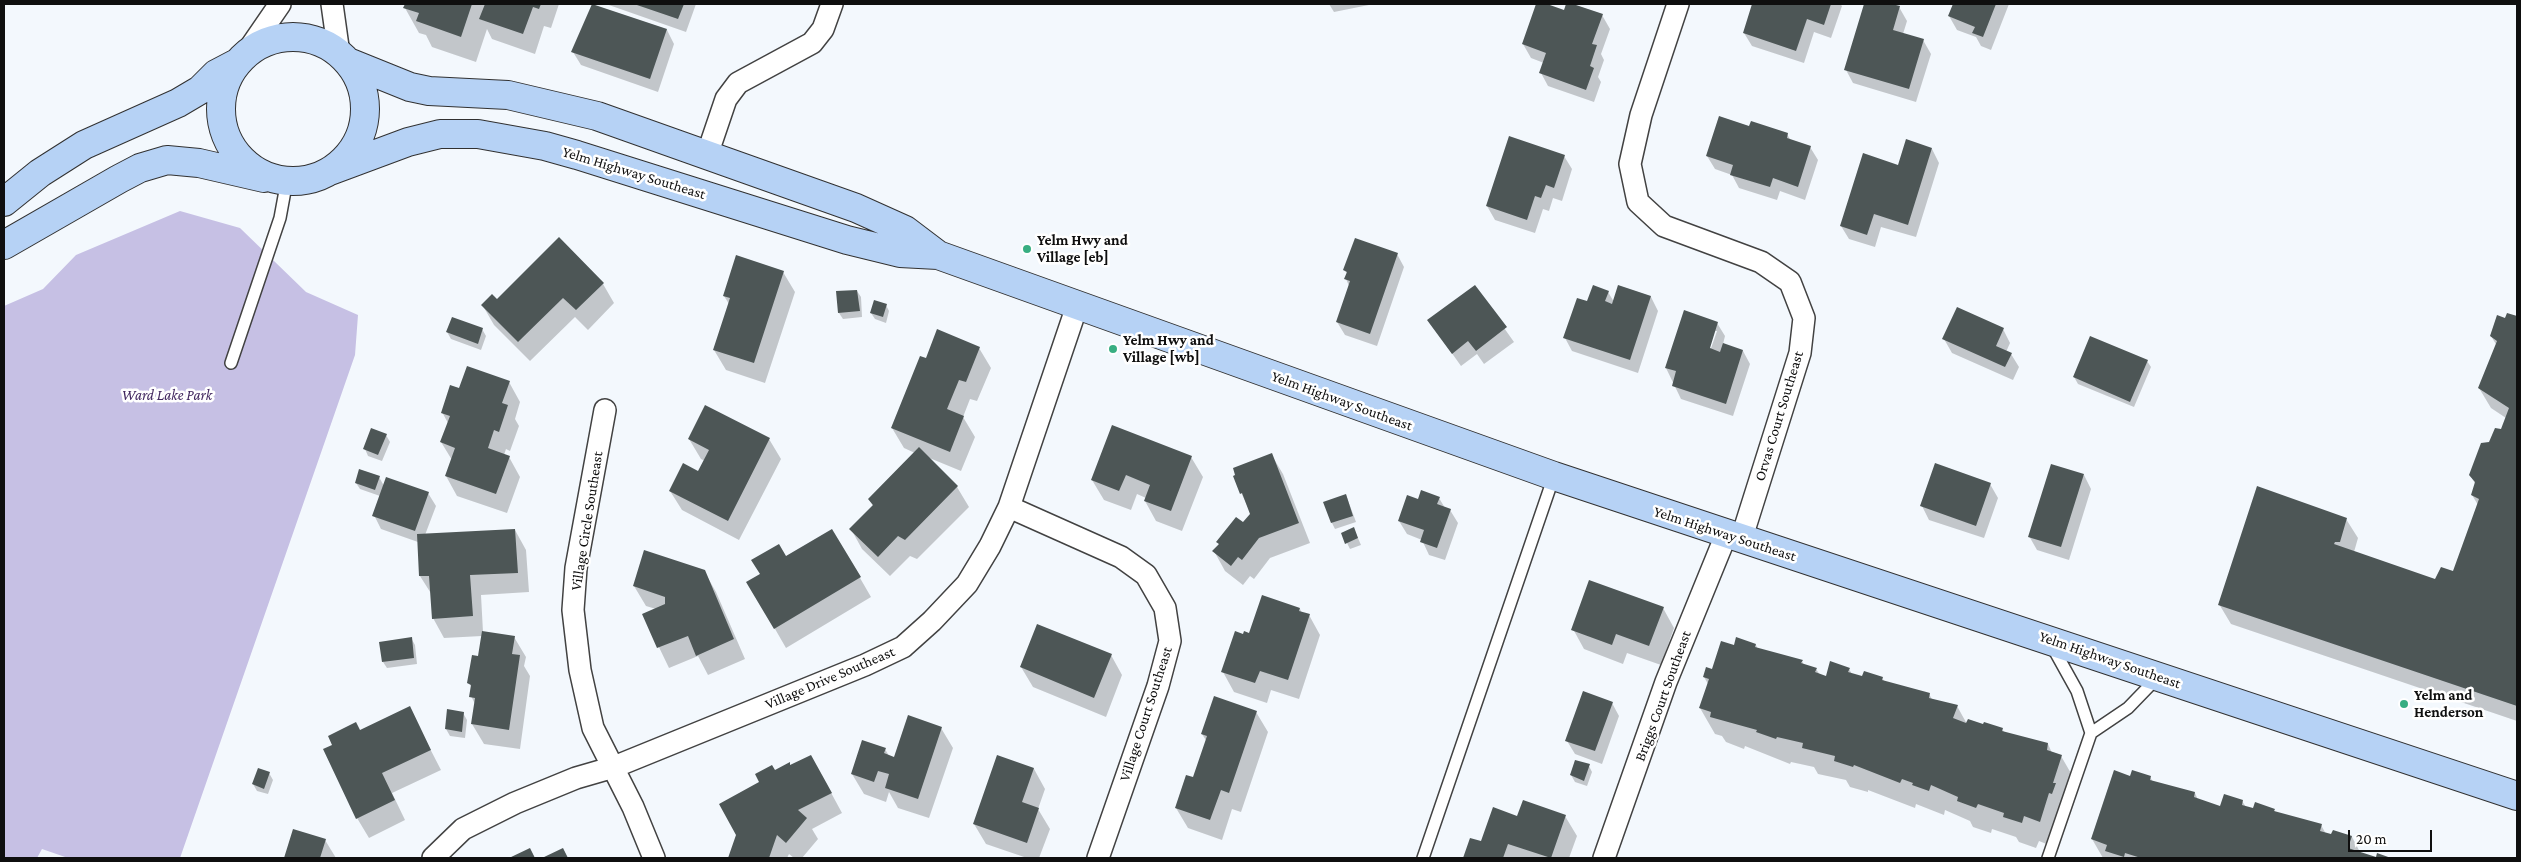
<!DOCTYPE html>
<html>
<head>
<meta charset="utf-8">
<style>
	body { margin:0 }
	#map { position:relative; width:2521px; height:862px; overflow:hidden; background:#f3f8fd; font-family:"Crimson Pro",serif }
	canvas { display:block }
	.frame { position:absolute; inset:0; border:5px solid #0f0f0f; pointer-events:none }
	.scale { position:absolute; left:2348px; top:830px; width:84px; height:22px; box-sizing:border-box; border:2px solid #0f0f0f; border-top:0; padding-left:6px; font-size:15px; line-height:18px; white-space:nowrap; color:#0f0f0f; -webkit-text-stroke:4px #fff; paint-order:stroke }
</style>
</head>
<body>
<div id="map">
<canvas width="2521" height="862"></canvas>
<div class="frame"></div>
<div class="scale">20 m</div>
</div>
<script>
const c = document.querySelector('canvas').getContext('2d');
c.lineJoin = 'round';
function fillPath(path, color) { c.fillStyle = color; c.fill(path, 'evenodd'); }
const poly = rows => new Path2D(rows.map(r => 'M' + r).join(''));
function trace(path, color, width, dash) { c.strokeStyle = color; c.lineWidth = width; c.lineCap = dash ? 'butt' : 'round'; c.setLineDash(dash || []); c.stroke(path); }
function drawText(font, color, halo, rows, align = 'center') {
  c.font = font + ' "Crimson Pro",serif'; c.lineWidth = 5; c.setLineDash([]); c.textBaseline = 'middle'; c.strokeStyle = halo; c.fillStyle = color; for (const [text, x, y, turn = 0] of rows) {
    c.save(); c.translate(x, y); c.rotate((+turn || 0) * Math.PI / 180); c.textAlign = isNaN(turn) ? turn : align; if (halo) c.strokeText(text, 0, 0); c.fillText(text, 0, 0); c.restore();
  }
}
const green = poly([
	[180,211,240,228,306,292,358,315,355,355,180,858,68,858,42,849,37,858,4,858,4,306,43,289,76,255]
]);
const shadow = poly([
	[406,4,559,4,551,28,544,26,535,54,492,39,487,29,476,62,432,47,426,35,419,33,405,8],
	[606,4,696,4,686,32],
	[1329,4,1374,4,1334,12],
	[1537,4,1565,11,1570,4,1602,15,1610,29,1601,54,1604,60,1598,77,1601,82,1594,102,1548,86,1541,73,1544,63,1531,58,1523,44],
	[1754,4,1840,4,1842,6,1831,38,1814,32,1804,63,1752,46,1744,33],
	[1865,4,1887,4,1899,7,1907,21,1903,34,1923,40,1931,54,1916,102,1853,83,1846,70],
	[1953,4,2009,4,1991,50,1981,46,1976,37,1957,30,1949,16],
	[593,5,667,30,674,44,658,92,581,65,573,52],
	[1750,127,1787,134,1791,141,1810,147,1818,160,1805,200,1780,191,1777,200,1739,188,1732,175,1715,169,1707,156],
	[1932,149,1939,163,1916,237,1881,227,1875,247,1849,239,1841,226,1899,166],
	[1564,156,1572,169,1562,201,1553,198,1549,211,1543,209,1535,233,1495,220,1487,206],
	[1397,254,1404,267,1377,346,1345,335,1337,322,1349,286,1346,279,1347,274,1345,270],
	[783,272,795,292,765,383,726,370,714,350,729,304,724,296],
	[603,284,614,303,588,330,575,317,530,361,494,325,483,306,497,301],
	[1475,287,1514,342,1484,364,1477,354,1461,366,1429,321],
	[1619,287,1651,297,1658,311,1638,373,1572,351,1565,338,1588,303,1608,292,1614,302],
	[857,291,861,297,862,317,843,319,839,313,837,293],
	[886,305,889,311,886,323,875,319,871,313],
	[2508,314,2517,317,2517,721,2231,624,2219,604,2346,519,2358,538,2354,552,2436,580,2454,572,2478,505,2472,495,2476,485,2470,475,2490,443,2502,431,2506,418,2491,408,2479,388,2497,346,2491,336],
	[1717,323,1725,336,1723,344,1743,351,1750,364,1733,416,1681,399,1666,368],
	[1714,331,1717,331,1709,354,1707,354],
	[482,329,486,336,481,350,451,339,447,332],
	[2003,329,2010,343,2006,352,2011,354,2019,367,2013,380,1952,353,1944,339],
	[979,348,991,368,977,401,970,399,963,417,975,437,961,471,927,457,957,487,969,507,917,559,910,556,890,576,862,549,851,529,873,506,869,499,915,453,904,448,892,428,926,360],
	[2147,361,2151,367,2134,407,2078,384,2074,377],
	[509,382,520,402,515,419,519,426,510,451,506,449,504,455,509,457,520,477,507,513,457,496,446,476,452,460,441,442,448,423,442,412,460,390],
	[386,435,390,442,382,461,368,456,365,449],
	[689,439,769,439,781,459,739,540,682,510,670,491,699,472,705,461,701,459],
	[1271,454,1283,474,1310,543,1270,558,1254,579,1250,576,1243,585,1225,571,1214,551,1219,545,1218,542,1243,524,1251,514,1234,477],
	[1191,457,1203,477,1182,531,1156,521,1145,501,1146,498,1137,494,1131,510,1104,500,1092,480],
	[2084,475,2091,489,2069,560,2037,550,2029,536],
	[379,477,384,486,428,493,436,506,425,535,515,530,526,550,529,592,481,595,483,632,514,637,526,657,524,666,530,676,520,749,484,744,472,724,475,704,471,696,472,688,469,683,479,657,482,636,444,638,433,618,432,595,420,576,418,542,381,529,374,515,380,496,360,489,356,483],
	[1990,484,1998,498,1984,538,1929,520,1922,506],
	[1346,495,1356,522,1335,529,1332,523],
	[1439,498,1445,508,1450,510,1458,523,1445,560,1429,555,1422,540,1407,534,1399,521,1419,500],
	[1354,529,1361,545,1350,549,1347,543],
	[786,557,860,578,871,597,786,648,748,582],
	[704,571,716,592,745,659,708,675,698,656,669,668,643,614,656,609,646,606,634,586],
	[1663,608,1674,628,1661,665,1627,653,1623,664,1584,649,1573,629],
	[1300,609,1302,613,1309,615,1320,635,1299,699,1271,690,1267,703,1234,692,1223,672,1243,636,1250,635],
	[411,638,415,645,417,664,387,668,383,662],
	[1737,639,1756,645,1758,650,1802,661,1804,665,1816,669,1820,675,1827,678,1849,669,1852,674,1863,677,1882,678,1885,682,1929,694,1933,701,1957,706,1967,724,2002,729,2005,733,2048,744,2052,753,2061,756,2076,782,2054,847,2039,841,2036,848,2019,842,2016,837,1992,829,1991,833,1973,827,1970,821,1945,810,1944,815,1916,804,1915,808,1868,790,1868,792,1850,787,1846,780,1818,774,1814,767,1791,762,1790,764,1745,746,1744,749,1726,742,1722,736,1715,734,1700,708,1708,684,1704,677,1734,647],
	[1111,655,1122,675,1106,717,1033,687,1021,667],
	[1612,703,1619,716,1602,764,1575,754,1567,741],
	[409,708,441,770,392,793,405,820,369,838,357,818,360,731],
	[448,711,463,713,467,720,465,738,450,736,446,729],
	[1256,712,1268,732,1241,812,1232,809,1222,840,1188,828,1176,808,1194,779,1207,742,1202,734],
	[941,728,953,748,929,818,898,808,889,792,886,802,864,794,852,774,885,749,889,756,895,758],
	[998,756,1034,769,1045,789,1038,809,1050,829,1039,858,1027,858,986,844,974,824],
	[791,766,822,776,842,813,812,829,818,839,802,858,794,858,789,854,787,858,729,858,761,783,774,772],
	[1589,766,1592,772,1587,786,1575,782,1571,775],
	[269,773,273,780,268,794,257,791,253,784],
	[2131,777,2150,777,2153,782,2195,793,2198,800,2221,807,2242,801,2246,807,2254,810,2274,810,2276,813,2321,825,2326,834,2352,837,2361,854,2375,858,2103,858,2092,839],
	[1565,816,1577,836,1569,858,1464,858,1471,839,1482,843,1518,817],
	[294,830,325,840,336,858,285,858]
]);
const building = poly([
	[405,4,472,4,461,37,416,21,419,13,403,8],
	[485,4,541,4,539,9,533,7,523,34,479,19],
	[592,4,667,29,650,79,571,52],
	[634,4,684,4,678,19],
	[1536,4,1547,4,1564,10,1566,4,1573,4,1603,14,1592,44,1597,45,1590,66,1594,68,1586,90,1539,73,1546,53,1522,44],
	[1752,4,1831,4,1824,25,1807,19,1796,51,1743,33],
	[1864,4,1892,4,1900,6,1893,30,1924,39,1909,89,1844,70],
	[1953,4,1996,4,1983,37,1972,33,1975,27,1948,16],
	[1719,116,1749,126,1751,121,1788,133,1787,138,1811,146,1798,187,1773,178,1770,187,1730,175,1733,165,1706,156],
	[1509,136,1565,155,1554,188,1546,185,1541,198,1535,196,1527,220,1486,206],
	[1906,139,1932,148,1908,225,1874,214,1867,235,1840,226,1863,153,1898,165],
	[559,237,604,283,576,310,563,298,518,342,481,305,492,294,497,299],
	[1355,238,1398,253,1370,334,1336,322,1350,281,1344,279,1347,272,1343,270],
	[736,255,784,271,754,363,713,350,730,298,723,296],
	[1475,285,1507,327,1476,351,1468,341,1452,354,1427,320],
	[1593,285,1609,291,1605,301,1612,304,1618,285,1651,296,1630,360,1563,338,1577,298,1587,301],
	[857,290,860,311,838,313,836,291],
	[874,300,887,304,883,317,870,313],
	[1957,307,2004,328,1996,346,2012,353,2005,367,1942,339],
	[1684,310,1718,322,1710,348,1720,352,1723,343,1743,350,1726,404,1672,386,1676,371,1665,368],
	[2507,313,2517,316,2517,706,2218,605,2257,486,2347,518,2340,542,2335,542,2334,544,2435,579,2441,567,2453,571,2479,499,2471,495,2475,482,2469,475,2481,443,2489,442,2495,428,2501,429,2509,408,2478,388,2497,341,2490,336,2497,315,2505,318],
	[452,317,483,328,478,344,446,332],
	[937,329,980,347,966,382,959,380,947,409,964,416,950,452,891,428,920,356,926,358],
	[2090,336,2148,360,2130,402,2073,377],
	[467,366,510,381,502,403,508,405,499,432,494,430,488,448,510,456,496,494,445,476,455,448,440,442,450,416,441,413,450,385,459,388],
	[705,405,770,438,728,521,669,491,683,463,698,471,709,450,688,439],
	[1112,425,1192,456,1171,511,1144,501,1150,485,1126,475,1119,491,1091,480],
	[371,428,387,434,378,455,363,449],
	[919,447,958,486,905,540,898,536,878,557,849,529,873,505,868,499],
	[1272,453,1299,523,1259,538,1242,560,1238,557,1231,566,1212,551,1219,544,1216,542,1236,517,1243,522,1250,514,1242,493,1240,494,1233,476,1235,475,1233,468],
	[1935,463,1991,483,1976,526,1920,506],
	[2051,464,2084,474,2061,547,2028,537],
	[359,469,380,476,375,490,355,483],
	[386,477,429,492,415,531,372,516],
	[1421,490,1440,497,1437,504,1451,509,1437,548,1420,542,1424,530,1398,521,1407,495,1418,499],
	[1346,494,1353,516,1331,523,1323,502],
	[1354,527,1358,538,1345,544,1341,533],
	[515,529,518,573,470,575,473,616,432,619,429,576,419,576,417,534],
	[832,529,861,577,774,629,746,582,760,574,751,560,779,544,786,556],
	[644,550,705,570,734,639,696,656,688,636,657,648,642,614,665,604,665,597,633,586],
	[1589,580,1664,607,1649,646,1616,634,1612,645,1571,630],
	[1262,595,1300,608,1299,611,1310,614,1288,680,1260,671,1255,683,1221,672,1235,631,1243,634,1244,631,1249,633],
	[1037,624,1112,654,1094,698,1020,667],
	[482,631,515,636,512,654,520,655,509,730,471,724,475,698,469,697,471,685,467,683,472,655,478,656],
	[412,637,414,658,382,662,379,642],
	[1736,637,1756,644,1755,647,1803,660,1801,663,1817,668,1815,672,1826,676,1830,661,1850,668,1848,672,1862,676,1864,671,1883,677,1882,680,1930,693,1929,698,1958,705,1953,718,1966,723,1968,719,1983,724,1984,722,2003,728,2002,731,2048,743,2047,750,2062,755,2053,783,2056,783,2052,794,2049,793,2040,822,2024,816,2022,823,2003,817,2004,813,1978,804,1976,808,1957,801,1958,797,1931,785,1929,791,1912,785,1913,783,1902,779,1900,783,1854,765,1853,767,1834,761,1835,756,1802,748,1803,743,1777,737,1776,739,1756,732,1757,730,1710,717,1711,712,1699,708,1709,679,1703,677,1706,667,1712,669,1721,641,1734,645],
	[1583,691,1613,702,1595,751,1565,741],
	[1214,696,1257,711,1229,793,1221,790,1210,820,1175,808,1186,775,1193,777,1207,736,1201,734],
	[410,706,431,750,382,773,395,800,356,819,323,749,332,745,328,736,356,722,360,730],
	[447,709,464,712,462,732,445,729],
	[908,715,942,727,918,799,885,788,889,774,878,771,874,782,851,774,862,740,886,748,884,753,894,757],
	[811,755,832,793,798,810,807,818,786,843,777,835,769,858,728,858,736,835,719,804,759,782,755,774,772,765,775,770,790,762,790,765],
	[997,755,1034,768,1022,802,1039,808,1027,843,973,824],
	[1575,760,1590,764,1584,781,1570,775],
	[258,768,270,772,264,789,252,784],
	[2114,770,2130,776,2132,770,2151,776,2150,780,2195,792,2194,797,2220,806,2224,794,2243,800,2242,805,2253,808,2255,802,2275,809,2274,811,2322,824,2320,831,2331,834,2333,830,2352,836,2348,848,2376,857,2377,853,2391,858,2141,858,2125,853,2124,857,2105,851,2107,845,2091,839],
	[1523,800,1566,815,1551,858,1508,844,1503,858,1463,858,1470,838,1481,841,1493,807,1517,816],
	[293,829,326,839,320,858,284,858],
	[530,848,535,858,509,858],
	[563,848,568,858,542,858]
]);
const lane = poly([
	[231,363,280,218,287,180],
	[2052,646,2077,691,2091,733,2128,708,2158,677],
	[1423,858,1554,476],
	[2048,858,2091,733]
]);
const street = poly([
	[332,4,339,54],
	[1678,4,1641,115,1630,164,1638,202,1664,226,1761,262,1790,282,1804,318,1800,353,1741,540],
	[245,55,280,4],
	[707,155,726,99,738,83,812,43,823,29,832,4],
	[605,410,576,568,573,610,580,670,593,728,633,807,654,858],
	[1009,507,1121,557,1146,575,1165,608,1170,641,1158,686,1098,858],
	[433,858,463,829,515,803,576,778,614,767,865,665,903,647,932,621,967,584,990,546,1009,507,1077,306],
	[1604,858,1666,682,1726,535]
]);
const secondary = poly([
	'221 109a72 72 0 1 1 144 0a72 72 0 1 1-144 0Z',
	[348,62,410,87,429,91,508,95,597,116,856,208,905,230,938,255,1554,476,2517,796],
	[330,171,408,142,440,134,478,134,545,146,577,155,847,240,900,253,938,255],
	[4,202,40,173,84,145,178,103,200,90,216,74,237,63],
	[4,245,119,179,140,168,167,160,199,163,264,178]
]);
const markers = [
	[1027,249,5,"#38ae82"],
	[1113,349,5,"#38ae82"],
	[2404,704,5,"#38ae82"]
];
const streetNames = [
	["Yelm Highway Southeast",634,173,17],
	["Yelm Highway Southeast",1342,401,20],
	["Orvas Court Southeast",1779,416,-73],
	["Village Circle Southeast",587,521,-81],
	["Yelm Highway Southeast",1725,534,18],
	["Yelm Highway Southeast",2110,660,19],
	["Village Drive Southeast",830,678,-23],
	["Briggs Court Southeast",1663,696,-70],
	["Village Court Southeast",1146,714,-72]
];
const poiNames = [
	["Yelm Hwy and",1037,240],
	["Village [eb]",1037,257],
	["Yelm Hwy and",1123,340],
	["Village [wb]",1123,357],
	["Yelm and",2414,695],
	["Henderson",2414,712]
];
const parkNames = [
	["Ward Lake Park",167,395]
];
fillPath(green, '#c6c0e4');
fillPath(shadow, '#0003');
fillPath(building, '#4d5656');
trace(lane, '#424242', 14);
trace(street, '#424242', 24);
trace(secondary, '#313131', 30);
trace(lane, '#fff', 11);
trace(street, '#fff', 21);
trace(secondary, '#b6d2f5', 28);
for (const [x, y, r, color] of markers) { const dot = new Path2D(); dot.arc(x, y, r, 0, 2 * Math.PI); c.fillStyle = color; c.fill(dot); trace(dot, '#fff', 2); }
drawText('15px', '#0f0f0f', '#fff', streetNames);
drawText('bold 15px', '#0f0f0f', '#fff', poiNames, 'left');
drawText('italic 15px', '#41275f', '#fff', parkNames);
</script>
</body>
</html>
